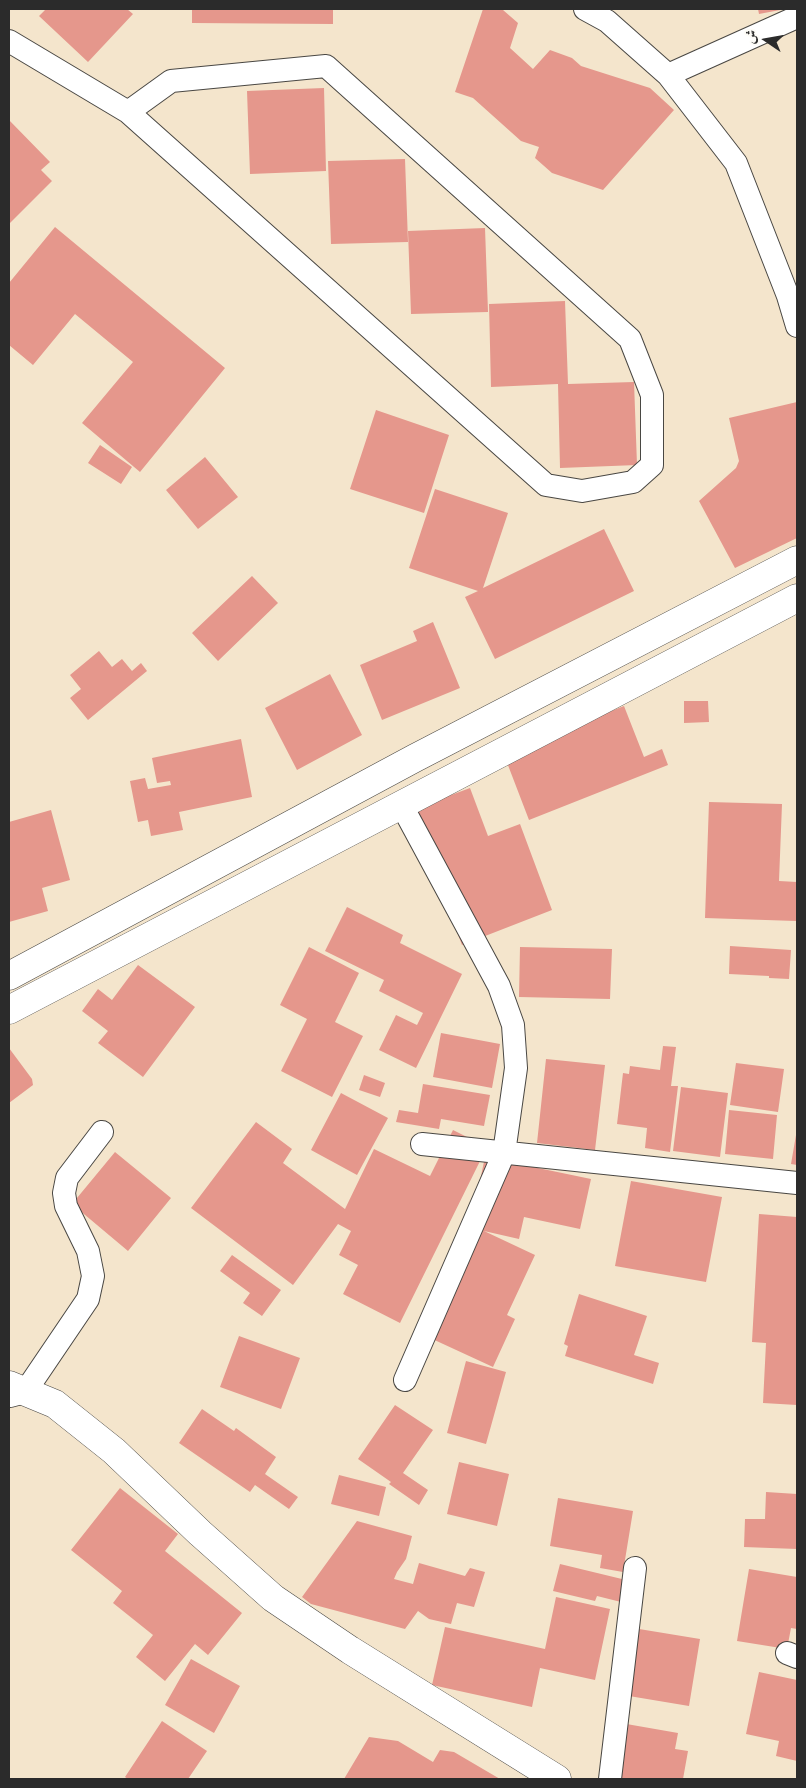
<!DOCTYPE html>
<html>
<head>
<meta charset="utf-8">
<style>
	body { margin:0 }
	#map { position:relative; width:806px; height:1788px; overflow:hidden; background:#f4e5cc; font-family:"IM FELL DW Pica",Amiri,serif }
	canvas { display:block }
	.frame { position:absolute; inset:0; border:10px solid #2b2b2b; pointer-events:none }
	.north { position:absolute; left:741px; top:15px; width:50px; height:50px; -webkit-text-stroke:4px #fdfcf7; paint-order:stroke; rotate:282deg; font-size:14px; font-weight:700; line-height:20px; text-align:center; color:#2b2b2b }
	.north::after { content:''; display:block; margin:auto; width:18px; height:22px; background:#2b2b2b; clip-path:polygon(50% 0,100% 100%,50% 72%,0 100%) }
</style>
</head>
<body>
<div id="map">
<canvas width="806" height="1788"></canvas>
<div class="frame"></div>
<div class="north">ش</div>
</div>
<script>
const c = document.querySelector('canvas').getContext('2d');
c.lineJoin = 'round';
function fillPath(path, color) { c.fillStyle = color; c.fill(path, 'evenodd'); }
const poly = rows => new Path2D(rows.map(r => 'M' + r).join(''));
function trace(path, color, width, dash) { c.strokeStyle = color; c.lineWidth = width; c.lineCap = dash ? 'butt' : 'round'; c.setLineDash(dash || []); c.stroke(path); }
const building = poly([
	[46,9,127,9,133,14,88,62,39,16],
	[192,9,333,9,333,24,192,23],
	[483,9,503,10,518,23,510,48,533,69,550,50,572,58,581,66,650,88,674,110,603,190,552,173,535,158,539,147,521,141,473,98,455,92],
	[758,9,780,9,780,10,759,14],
	[324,88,326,171,250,174,247,91],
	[9,120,50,162,41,170,52,181,9,224],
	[405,159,408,242,331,244,328,161],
	[55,227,225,368,140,472,82,423,133,362,75,314,33,365,9,345,9,283],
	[485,228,488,312,411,314,408,231],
	[565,301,568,384,634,382,637,465,560,468,558,384,491,387,489,304],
	[797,402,797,538,735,568,699,501,736,468,739,461,729,418],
	[376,410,449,435,424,513,350,489],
	[100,445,132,467,121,484,88,463],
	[205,457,238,497,198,529,166,490],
	[435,489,508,513,483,588,604,529,634,591,495,659,465,597,478,591,409,568],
	[252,576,278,603,218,661,192,633],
	[433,622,460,688,382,720,360,665,417,641,413,631],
	[99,651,112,667,122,659,132,671,141,663,147,671,88,720,70,698,81,689,70,675],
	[330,674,362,735,297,770,265,708],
	[684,701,708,701,709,722,684,723],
	[624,706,644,757,662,749,668,765,529,820,506,760,547,744,545,737],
	[241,739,252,797,179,812,183,830,151,836,148,820,138,822,130,781,145,778,148,789,171,785,170,781,157,783,152,758],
	[470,788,488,836,520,824,552,910,462,945,411,810],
	[709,802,782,804,779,881,797,882,796,921,705,918],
	[51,810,70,880,42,888,48,911,9,922,9,822],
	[347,907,403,935,400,943,462,974,416,1068,379,1050,396,1015,417,1025,423,1013,379,991,384,980,325,951],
	[730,946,791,950,789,979,769,978,769,976,729,974],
	[309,947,359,973,335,1022,363,1036,332,1097,281,1071,307,1019,280,1005],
	[520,947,612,949,610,999,519,997],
	[138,965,195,1007,143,1077,98,1043,108,1031,82,1011,98,989,112,1000],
	[441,1033,500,1044,492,1088,433,1077],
	[663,1046,676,1047,671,1086,678,1086,670,1152,645,1148,647,1128,617,1124,623,1073,629,1074,630,1066,660,1070],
	[9,1048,32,1079,33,1085,9,1103],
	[546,1059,605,1065,595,1150,537,1143],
	[736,1063,784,1069,778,1112,730,1105],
	[364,1075,385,1083,380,1097,359,1090],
	[423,1084,490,1095,484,1126,441,1119,439,1129,396,1122,399,1110,418,1113],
	[681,1087,728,1093,720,1157,673,1151],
	[341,1093,388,1118,357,1175,311,1150],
	[729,1110,777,1115,773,1159,725,1154],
	[256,1122,292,1149,283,1163,345,1209,374,1149,430,1176,453,1130,471,1139,482,1157,400,1323,343,1294,358,1265,339,1255,351,1231,338,1224,293,1285,191,1208],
	[796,1135,797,1136,797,1165,791,1164],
	[115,1152,171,1198,128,1251,72,1204],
	[485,1157,591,1179,580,1229,524,1217,519,1239,484,1231,535,1255,507,1315,515,1319,493,1367,428,1337,470,1228],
	[631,1181,722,1197,706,1282,615,1266],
	[759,1214,797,1217,797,1405,763,1403,766,1343,752,1342],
	[232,1255,281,1290,262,1316,243,1303,250,1293,220,1271],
	[579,1294,647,1316,634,1355,659,1363,653,1384,565,1356,568,1346,564,1344],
	[239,1336,300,1358,281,1409,220,1387],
	[466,1361,506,1372,486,1444,447,1433],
	[395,1405,433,1430,403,1473,428,1490,419,1505,389,1484,391,1482,358,1459],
	[202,1409,234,1431,236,1428,276,1457,265,1474,298,1497,289,1509,255,1485,250,1492,179,1443],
	[459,1462,509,1474,497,1526,447,1514],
	[339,1475,386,1487,379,1516,331,1504],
	[120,1488,178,1534,165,1551,242,1613,208,1655,195,1644,165,1681,136,1657,153,1635,113,1603,122,1591,71,1550],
	[766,1492,797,1494,797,1549,744,1547,745,1519,765,1519],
	[558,1498,633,1511,623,1572,600,1568,602,1555,550,1546],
	[357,1521,412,1536,406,1559,397,1572,394,1579,413,1584,419,1563,465,1576,470,1568,485,1572,474,1607,457,1603,451,1624,429,1619,418,1611,405,1629,311,1604,302,1597],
	[560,1564,626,1580,621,1602,597,1596,595,1601,553,1591],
	[749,1569,797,1577,797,1629,791,1628,787,1649,737,1641],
	[556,1597,610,1609,595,1680,540,1668,532,1707,432,1685,445,1627,545,1649],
	[633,1628,700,1639,689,1706,611,1693],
	[191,1659,240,1686,214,1733,165,1705],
	[759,1672,797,1680,797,1761,776,1756,779,1741,746,1734],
	[162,1721,207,1751,188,1779,128,1779,125,1777],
	[615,1722,678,1733,675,1749,688,1751,683,1779,605,1779],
	[369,1737,398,1741,433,1762,440,1750,454,1752,500,1779,344,1779]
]);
const minor = poly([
	[585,9,607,21,668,75,736,163,788,296,797,326],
	[9,41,128,112,546,485,582,491,633,482,652,465,652,395,630,339,326,66,171,81,128,112],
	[668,75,797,17],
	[402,806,499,986,513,1025,516,1068,504,1153,405,1380],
	[422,1144,797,1183],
	[10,1396,25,1392,88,1299,93,1276,88,1251,66,1206,64,1193,67,1178,102,1132],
	[787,1653,797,1657],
	[610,1779,635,1568]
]);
const tertiary = poly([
	[9,976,415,758,797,560],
	[9,1010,797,598],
	[9,1385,55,1404,114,1451,200,1533,273,1598,350,1650,557,1779]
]);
fillPath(building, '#e5978c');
trace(minor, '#494743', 24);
trace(tertiary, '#494743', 29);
trace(minor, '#fff', 22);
trace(tertiary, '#fff', 28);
</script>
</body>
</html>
